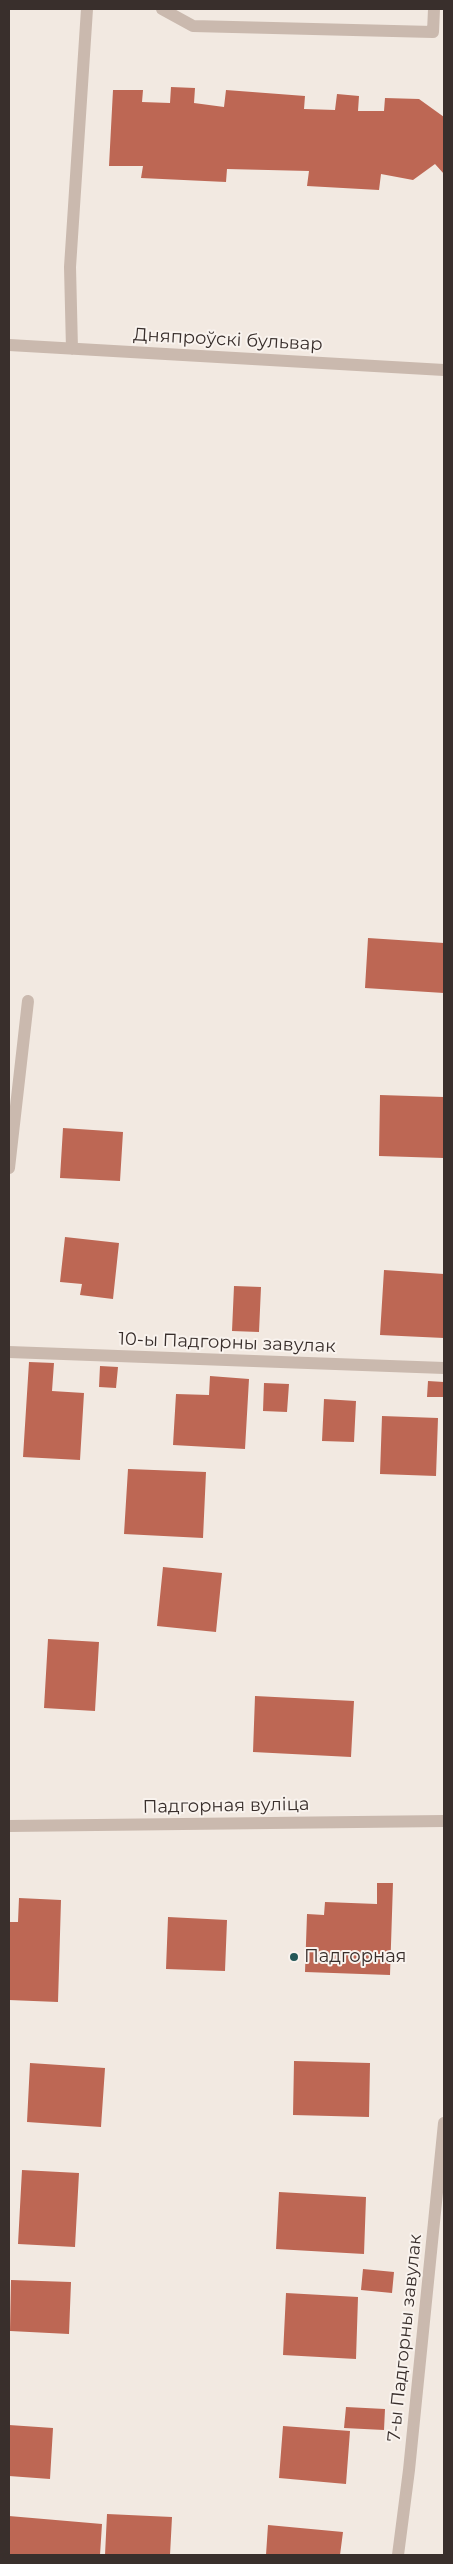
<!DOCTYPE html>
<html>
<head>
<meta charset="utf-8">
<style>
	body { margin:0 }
	#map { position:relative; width:453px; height:2564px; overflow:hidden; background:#f2e9e1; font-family:Montserrat,sans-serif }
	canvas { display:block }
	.frame { position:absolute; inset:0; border:10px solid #392f2c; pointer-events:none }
</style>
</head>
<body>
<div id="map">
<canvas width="453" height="2564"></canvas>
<div class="frame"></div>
</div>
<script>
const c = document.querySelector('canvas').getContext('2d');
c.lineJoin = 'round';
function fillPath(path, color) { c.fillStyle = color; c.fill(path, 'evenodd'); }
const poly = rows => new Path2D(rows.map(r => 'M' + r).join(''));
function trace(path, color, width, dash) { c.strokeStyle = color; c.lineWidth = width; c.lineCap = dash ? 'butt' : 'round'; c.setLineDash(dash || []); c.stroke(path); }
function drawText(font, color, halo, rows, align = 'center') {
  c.font = font + ' Montserrat,sans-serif'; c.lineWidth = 4; c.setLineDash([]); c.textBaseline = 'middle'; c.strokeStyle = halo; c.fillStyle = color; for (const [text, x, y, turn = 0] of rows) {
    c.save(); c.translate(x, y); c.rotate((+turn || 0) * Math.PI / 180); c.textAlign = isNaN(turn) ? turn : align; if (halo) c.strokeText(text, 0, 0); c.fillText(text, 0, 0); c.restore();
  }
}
const building = poly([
	[171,87,195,88,194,103,224,107,226,90,305,96,304,109,335,110,337,94,359,96,358,111,384,111,385,98,419,99,444,117,444,174,435,164,413,180,381,174,379,190,307,186,309,171,227,169,226,182,141,178,143,166,109,166,113,90,143,90,142,102,170,103],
	[368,938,444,943,444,993,365,988],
	[380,1095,444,1097,444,1158,379,1156],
	[63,1128,123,1132,120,1181,60,1178],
	[65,1237,119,1243,113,1299,80,1295,82,1284,60,1282],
	[384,1270,444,1274,444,1338,380,1335],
	[234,1286,261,1287,259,1332,232,1331],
	[29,1362,54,1363,52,1391,84,1393,80,1460,23,1457],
	[100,1366,118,1367,116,1388,99,1387],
	[210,1376,249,1379,245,1449,173,1445,176,1394,209,1395],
	[428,1381,444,1382,444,1397,427,1397],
	[264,1383,289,1384,287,1412,263,1411],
	[324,1399,356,1401,354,1442,322,1441],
	[382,1416,438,1418,436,1476,380,1474],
	[128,1469,206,1472,203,1538,124,1534],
	[163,1567,222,1573,216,1632,157,1626],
	[48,1639,99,1642,95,1711,44,1708],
	[255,1696,354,1701,351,1757,253,1752],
	[377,1883,393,1883,390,1975,305,1972,307,1914,324,1915,325,1902,377,1904],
	[19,1898,61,1900,58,2002,9,2000,9,1922,18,1922],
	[168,1917,227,1920,225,1971,166,1969],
	[294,2061,370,2063,369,2117,293,2115],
	[30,2063,105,2068,101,2127,27,2122],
	[22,2170,79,2173,75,2247,18,2244],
	[279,2192,366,2197,364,2254,276,2249],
	[363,2269,394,2272,392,2293,361,2290],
	[11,2280,71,2282,69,2334,10,2331],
	[286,2293,358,2297,356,2359,283,2355],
	[346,2407,385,2409,384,2430,344,2428],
	[9,2425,53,2428,50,2479,9,2476],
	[283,2426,350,2431,346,2484,279,2478],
	[107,2514,172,2517,170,2555,105,2555],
	[9,2516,102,2524,100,2555,9,2555],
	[268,2525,343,2532,340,2555,266,2555]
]);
const minor = poly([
	[162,9,193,26,433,32,434,9],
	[9,345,444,370],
	[72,349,70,267,87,9],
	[9,1168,28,1001],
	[9,1352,444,1368],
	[9,1826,444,1821],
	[398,2555,409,2470,444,2123]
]);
const markers = [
	[294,1957,5,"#245757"]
];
const streetNames = [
	["Дняпроўскі бульвар",228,340,3],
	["10-ы Падгорны завулак",227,1343,2],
	["Падгорная вуліца",226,1806,-1],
	["7-ы Падгорны завулак",405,2338,-84]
];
const poiNames = [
	["Падгорная",304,1957]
];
fillPath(building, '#bd6754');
trace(minor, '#cab9ae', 12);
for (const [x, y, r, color] of markers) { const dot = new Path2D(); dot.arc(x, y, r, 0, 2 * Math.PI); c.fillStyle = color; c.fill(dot); trace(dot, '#f9f3ee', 2); }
drawText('18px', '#392f2c', '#f9f3ee', streetNames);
drawText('18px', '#392f2c', '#f9f3ee', poiNames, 'left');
</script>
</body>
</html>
